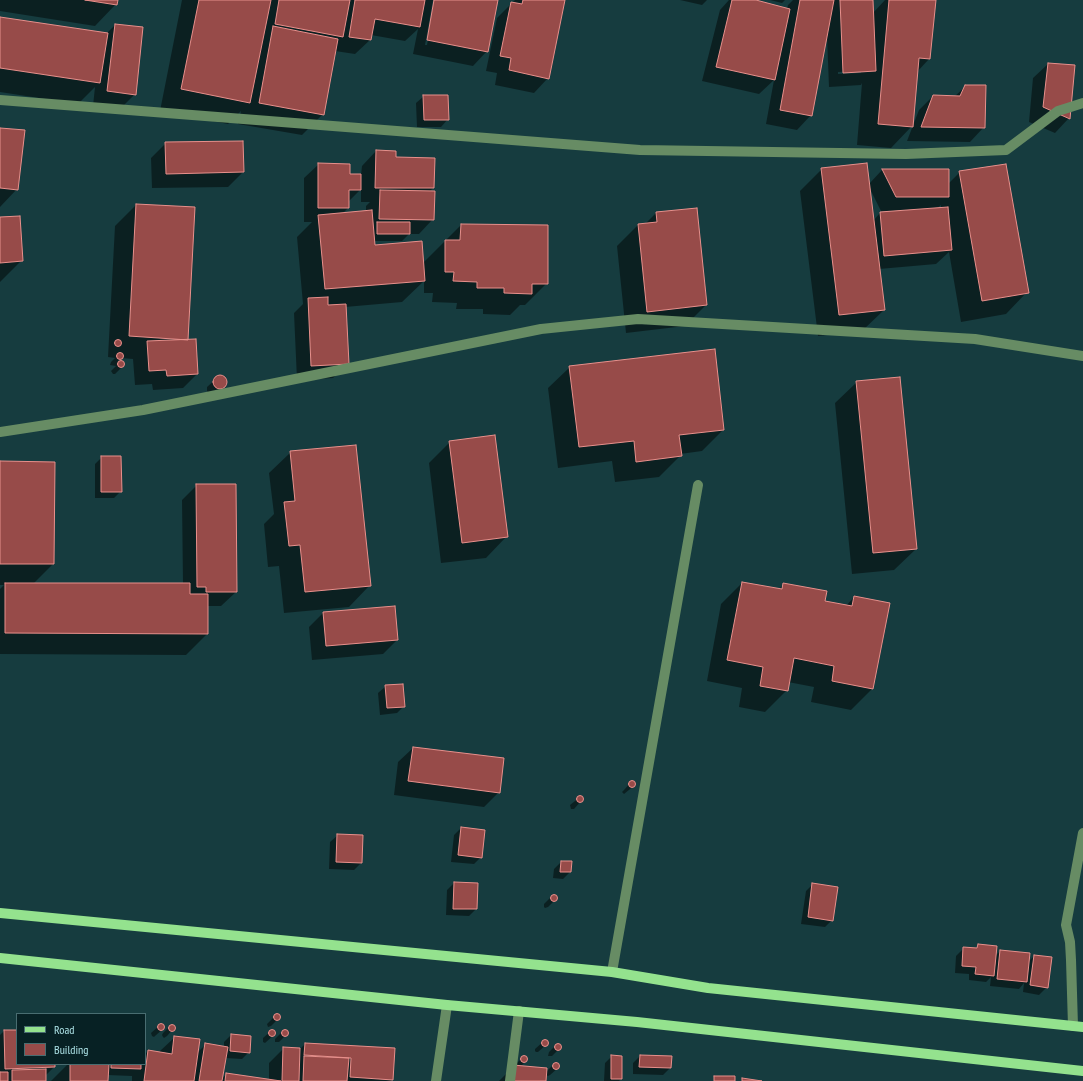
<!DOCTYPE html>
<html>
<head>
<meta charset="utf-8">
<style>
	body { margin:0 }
	#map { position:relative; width:1083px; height:1081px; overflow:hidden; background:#163c3f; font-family:"PT Sans Narrow",sans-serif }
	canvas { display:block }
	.legend { position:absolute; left:16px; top:1013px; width:130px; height:52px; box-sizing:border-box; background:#072124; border:1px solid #496d71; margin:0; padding:5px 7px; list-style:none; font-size:12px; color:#abe0e4 }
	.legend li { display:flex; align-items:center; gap:8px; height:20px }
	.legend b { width:20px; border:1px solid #496d71 }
</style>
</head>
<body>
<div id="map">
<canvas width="1083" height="1081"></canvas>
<ul class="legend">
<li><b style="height:5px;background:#94e28e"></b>Road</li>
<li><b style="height:11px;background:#974b49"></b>Building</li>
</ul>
</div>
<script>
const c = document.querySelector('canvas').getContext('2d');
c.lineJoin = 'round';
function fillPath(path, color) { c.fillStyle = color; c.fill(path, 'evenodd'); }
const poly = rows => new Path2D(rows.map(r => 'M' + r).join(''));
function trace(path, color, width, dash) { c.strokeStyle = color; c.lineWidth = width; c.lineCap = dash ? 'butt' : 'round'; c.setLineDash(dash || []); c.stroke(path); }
const shadow = poly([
	[0,0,117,0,116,4,95,26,0,11],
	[182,0,433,0,425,45,427,45,435,0,497,0,487,51,473,66,413,54,418,29,405,41,371,35,370,40,355,54,335,51,323,114,302,135,238,124,241,111,228,124,160,111],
	[515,0,564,0,548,78,534,93,495,85,497,73,486,71,497,18],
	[680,0,707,0,702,5],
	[729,0,752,0,787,9,788,5,793,0,872,0,873,13,885,0,935,0,929,59,917,72,912,126,891,148,857,145,862,83,861,85,829,87,827,36,811,115,797,130,766,124,774,80,759,94,702,81,720,10],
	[861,71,861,73,838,74,838,72],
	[770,0,785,0,782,3],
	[0,18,106,34,115,25,135,94,120,109,93,106,95,87,78,104,0,92],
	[1048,64,1074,66,1069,118,1055,133,1029,122,1033,78],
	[966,86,984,127,970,142,907,141,919,110,933,96,954,97],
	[424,96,448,119,441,127,417,127,416,103],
	[0,129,17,189,0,207],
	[242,142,243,172,228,187,152,188,151,158,166,143],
	[376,151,395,158,433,188,429,192,433,219,419,234,409,234,402,241,373,241,374,246,424,269,424,262,461,225,547,283,525,305,520,305,510,315,483,314,483,309,456,309,457,303,432,302,433,293,424,293,424,281,402,302,345,307,348,364,333,378,297,380,294,313,303,304,297,237,312,222,304,222,304,178,319,164,349,175,361,175,362,166],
	[361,189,361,202,370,202,366,206,366,212,342,214,348,208,348,202],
	[822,169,869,184,882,170,948,170,948,184,960,172,1027,292,1006,314,961,322,949,252,936,264,879,269,884,310,862,331,818,336,800,191],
	[869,187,881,211,893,211,893,212,880,213,873,221],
	[941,205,941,209,936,209],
	[136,205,187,340,197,374,183,388,153,390,152,384,135,385,133,359,121,358,118,361,123,363,124,365,115,374,113,374,111,371,116,366,110,365,111,362,115,358,108,357,115,226],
	[696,209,706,305,685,326,626,333,617,246,638,225,645,224,656,213],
	[0,218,22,260,0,282],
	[570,367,723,430,702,451,680,454,680,456,659,477,615,482,612,461,558,468,548,388],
	[221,376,226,380,225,386,218,393,211,396,207,391,207,387,218,377],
	[857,382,916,549,894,570,852,574,835,403],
	[450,442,507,536,486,558,441,563,429,463],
	[291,452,370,585,349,607,284,613,279,566,268,567,264,524,274,514,269,473],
	[102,457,121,491,114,498,95,498,95,464],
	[0,462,53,564,33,584,183,584,182,500,197,485,236,592,221,606,207,606,207,634,186,655,0,654,0,589,4,585,0,585],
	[742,583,778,590,784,584,824,602,846,606,854,597,873,688,851,710,811,702,814,687,788,682,787,690,765,712,739,707,742,688,707,681,721,604],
	[323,613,397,640,383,654,312,660,309,627],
	[386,686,404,706,397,713,380,715,378,693],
	[413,748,499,792,484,807,394,795,398,762],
	[631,782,633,782,635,785,624,794,622,792,624,790],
	[580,797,582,798,582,800,574,809,571,809,570,805],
	[461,828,481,857,474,864,451,862,454,835],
	[338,835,361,863,354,870,329,869,330,842],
	[561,862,570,872,563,879,553,878,554,869],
	[454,883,476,909,469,916,446,915,447,890],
	[813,884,832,920,825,927,801,924,806,891],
	[552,896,555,896,556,898,555,900,548,907,545,908,544,907,544,904],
	[979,945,995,956,1000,951,1028,962,1034,956,1047,987,1039,995,1023,992,1024,983,1019,989,990,986,991,977,986,982,969,980,969,974,955,973,956,956,964,948,975,949],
	[276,1015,279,1016,278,1019,271,1026,268,1027,267,1024],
	[160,1025,162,1025,163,1029,155,1036,154,1037,152,1036,151,1033],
	[173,1025,174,1028,167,1036,164,1038,163,1037,162,1035,163,1033,170,1026],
	[4,1031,17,1031,17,1064,54,1064,54,1067,45,1076,45,1081,0,1081,0,1035],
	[271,1031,274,1031,275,1034,265,1043,263,1042,263,1038],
	[283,1031,285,1031,287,1033,286,1035,279,1042,275,1042,275,1039],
	[231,1035,249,1052,242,1059,225,1058,221,1079,227,1074,269,1080,269,1063,284,1048,300,1049,305,1044,394,1049,392,1079,391,1081,132,1081,132,1076,107,1075,107,1081,51,1081,68,1064,145,1064,145,1054,148,1051,160,1053,160,1051,175,1037,197,1053,206,1044,224,1047,224,1042],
	[545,1040,547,1042,547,1044,538,1052,536,1052,535,1051,535,1049],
	[556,1045,559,1045,560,1047,559,1049,552,1056,548,1056,549,1052],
	[612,1056,621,1079,619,1081,604,1081,605,1063],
	[640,1056,670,1068,663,1075,633,1074,633,1063],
	[522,1058,526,1058,526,1061,520,1067,546,1072,554,1064,557,1064,558,1065,558,1068,550,1075,548,1076,546,1075,545,1081,499,1081]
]);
const building = poly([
	[85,0,118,0,117,5,85,0],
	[199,0,271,0,250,103,181,89,199,0],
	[279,0,350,0,343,37,275,24,279,0],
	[355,0,425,0,420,27,375,19,371,40,349,37,355,0],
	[434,0,498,0,488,52,427,40,434,0],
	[523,0,565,0,549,79,509,70,511,58,500,56,511,2,522,4,523,0],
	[732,0,756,0,790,9,775,80,716,67,732,0],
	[800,0,834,0,812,116,780,110,800,0],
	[840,0,873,0,876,71,843,73,840,0],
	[889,0,936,0,930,59,919,58,913,127,878,124,889,0],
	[0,17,108,33,100,83,0,68,0,17],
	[115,24,143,27,136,95,107,91,115,24],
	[273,26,338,39,324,115,259,103,273,26],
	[1048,63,1075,65,1070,119,1043,107,1048,63],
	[965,85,986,85,985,128,921,127,933,95,960,96,965,85],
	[423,95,448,95,449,120,424,120,423,95],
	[0,128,25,130,18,190,0,188,0,128],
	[243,141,244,172,166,174,165,142,243,141],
	[376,150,396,151,396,157,435,158,434,188,375,188,376,150],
	[318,163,350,164,350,174,361,174,361,190,349,190,349,208,318,208,318,163],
	[867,163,885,310,839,315,821,168,867,163],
	[1006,164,1029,293,982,301,959,171,1006,164],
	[882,169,949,169,949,197,896,197,882,169],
	[380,190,435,191,434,220,379,219,380,190],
	[136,204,195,207,188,340,129,336,136,204],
	[948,207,952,250,884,256,880,212,948,207],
	[697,208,707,305,647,312,638,224,657,222,656,212,697,208],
	[372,210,375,245,422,241,425,281,325,289,318,215,372,210],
	[20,216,23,261,0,263,0,217,20,216],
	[377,222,410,222,410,234,377,234,377,222],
	[461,224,548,225,548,284,532,284,532,294,504,293,504,288,477,288,477,282,453,281,454,272,445,272,445,240,460,240,461,224],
	[328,297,328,305,346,304,349,364,311,366,308,298,328,297],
	[196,339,198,374,167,376,166,370,149,371,147,341,196,339],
	'114.5 343a3.5 3.5 0 1 1 7 0a3.5 3.5 0 1 1-7 0Z',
	[715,349,724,430,679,435,682,456,636,462,634,441,579,447,569,366,715,349],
	'116.5 356a3.5 3.5 0 1 1 7 0a3.5 3.5 0 1 1-7 0Z',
	'117.5 364a3.5 3.5 0 1 1 7 0a3.5 3.5 0 1 1-7 0Z',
	'213 382a7 7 0 1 1 14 0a7 7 0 1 1-14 0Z',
	[900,377,917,549,873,553,856,381,900,377],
	[495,435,508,537,462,543,449,441,495,435],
	[356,445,371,586,305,592,300,545,289,546,284,502,295,501,290,451,356,445],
	[101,456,121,456,122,492,101,492,101,456],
	[0,461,55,462,54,564,0,564,0,461],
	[196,484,236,484,237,592,206,592,206,587,197,587,196,484],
	[742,582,782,589,783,583,827,591,825,601,852,606,854,596,890,603,873,689,832,681,834,666,794,658,788,691,760,686,763,667,727,660,742,582],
	[5,583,190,583,190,594,208,594,208,634,5,633,5,583],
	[395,606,398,640,326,646,323,612,395,606],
	[403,684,405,707,387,708,385,685,403,684],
	[413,747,504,758,500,793,408,781,413,747],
	'628.5 784a3.5 3.5 0 1 1 7 0a3.5 3.5 0 1 1-7 0Z',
	'576.5 799a3.5 3.5 0 1 1 7 0a3.5 3.5 0 1 1-7 0Z',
	[461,827,485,830,482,858,458,855,461,827],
	[337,834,363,835,362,863,336,862,337,834],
	[561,861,572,861,571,872,560,872,561,861],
	[454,882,478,883,477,909,453,909,454,882],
	[812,883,838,887,833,921,808,917,812,883],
	'550.5 898a3.5 3.5 0 1 1 7 0a3.5 3.5 0 1 1-7 0Z',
	[978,944,997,946,994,976,975,974,976,967,962,966,963,947,977,948,978,944],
	[1000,950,1030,953,1027,982,997,979,1000,950],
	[1034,955,1052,957,1048,988,1030,985,1034,955],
	'273.5 1017a3.5 3.5 0 1 1 7 0a3.5 3.5 0 1 1-7 0Z',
	'157.5 1027a3.5 3.5 0 1 1 7 0a3.5 3.5 0 1 1-7 0Z',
	'168.5 1028a3.5 3.5 0 1 1 7 0a3.5 3.5 0 1 1-7 0Z',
	'268.5 1033a3.5 3.5 0 1 1 7 0a3.5 3.5 0 1 1-7 0Z',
	'281.5 1033a3.5 3.5 0 1 1 7 0a3.5 3.5 0 1 1-7 0Z',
	[4,1030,17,1030,17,1064,55,1064,55,1067,5,1069,4,1030],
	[231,1034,251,1036,250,1053,230,1051,231,1034],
	[174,1036,200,1039,194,1081,144,1081,148,1050,172,1054,174,1036],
	'541.5 1043a3.5 3.5 0 1 1 7 0a3.5 3.5 0 1 1-7 0Z',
	[205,1043,228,1047,222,1081,199,1081,205,1043],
	[305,1043,395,1048,393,1080,350,1077,351,1058,304,1055,305,1043],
	'554.5 1047a3.5 3.5 0 1 1 7 0a3.5 3.5 0 1 1-7 0Z',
	[283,1047,300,1048,299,1081,282,1081,283,1047],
	[611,1055,622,1056,622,1079,611,1079,611,1055],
	[640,1055,672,1056,671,1068,639,1067,640,1055],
	'520.5 1059a3.5 3.5 0 1 1 7 0a3.5 3.5 0 1 1-7 0Z',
	[304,1056,349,1058,347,1081,303,1081,304,1056],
	'552.5 1066a3.5 3.5 0 1 1 7 0a3.5 3.5 0 1 1-7 0Z',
	[70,1064,109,1064,108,1081,70,1081,70,1064],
	[111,1064,141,1064,141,1069,111,1068,111,1064],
	[513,1065,547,1068,546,1081,512,1081,513,1065],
	[46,1069,46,1081,12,1081,12,1070,46,1069],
	[0,1072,8,1072,8,1081,0,1081,0,1072],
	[226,1073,281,1081,225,1081,226,1073],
	[714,1076,735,1076,735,1081,714,1081,714,1076],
	[742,1078,762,1081,742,1081,742,1078]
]);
const minor = poly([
	[0,100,640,150,906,154,1006,150,1058,111,1083,103],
	[0,432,143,410,541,329,638,319,975,339,1083,356],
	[612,972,698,485],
	[1073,1026,1071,960,1070,942,1066,925,1083,833],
	[436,1081,447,1005],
	[510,1081,519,1011]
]);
const major = poly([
	[0,913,612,972,708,988,1083,1027],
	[0,958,447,1005,637,1022,1083,1071]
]);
fillPath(shadow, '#0007');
fillPath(building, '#974b49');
trace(building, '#e8908c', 1);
trace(minor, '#678c64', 10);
trace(major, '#94e28e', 10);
</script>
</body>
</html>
